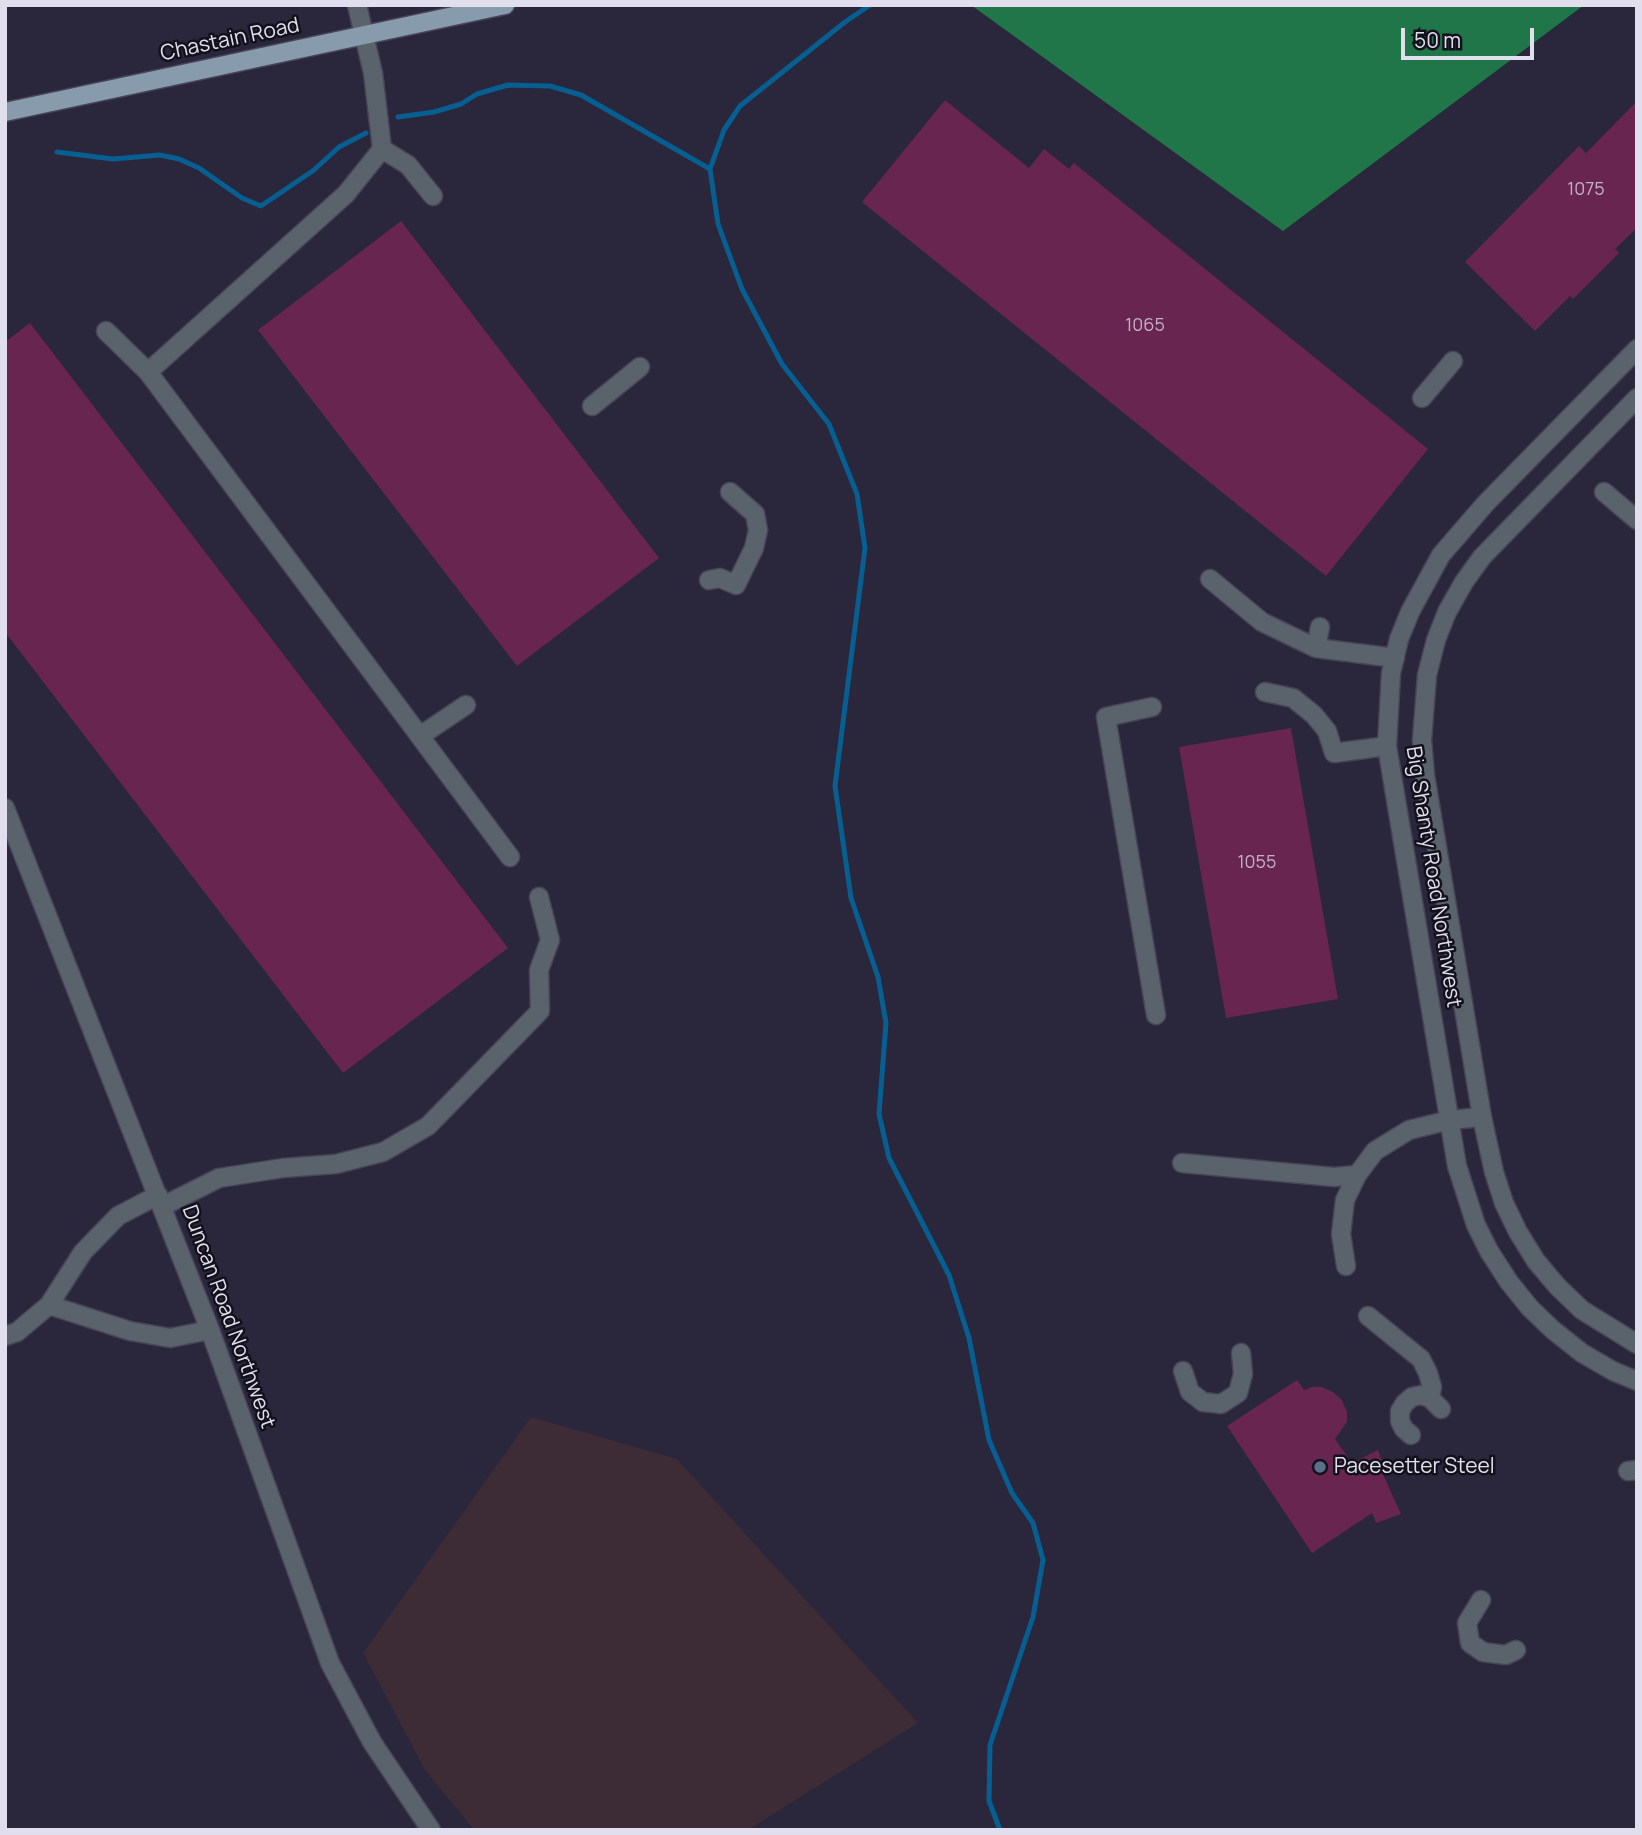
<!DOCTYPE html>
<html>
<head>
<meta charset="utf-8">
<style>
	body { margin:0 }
	#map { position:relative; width:1642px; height:1835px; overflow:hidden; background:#2a263c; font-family:Manrope,sans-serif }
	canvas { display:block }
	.frame { position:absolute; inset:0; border:7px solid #e1dfee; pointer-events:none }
	.scale { position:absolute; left:1401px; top:28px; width:133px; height:32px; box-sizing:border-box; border:4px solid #e1dfee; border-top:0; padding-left:9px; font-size:21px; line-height:24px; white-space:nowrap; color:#e1dfee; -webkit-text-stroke:5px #13111b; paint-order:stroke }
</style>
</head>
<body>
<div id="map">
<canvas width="1642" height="1835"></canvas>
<div class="frame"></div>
<div class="scale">50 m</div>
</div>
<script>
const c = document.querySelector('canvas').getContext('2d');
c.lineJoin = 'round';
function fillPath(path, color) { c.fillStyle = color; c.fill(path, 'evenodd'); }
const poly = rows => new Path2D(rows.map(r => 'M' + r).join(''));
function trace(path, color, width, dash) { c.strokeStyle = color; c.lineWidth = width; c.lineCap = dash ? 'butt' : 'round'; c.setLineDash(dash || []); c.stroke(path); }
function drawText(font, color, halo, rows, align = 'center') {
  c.font = font + ' Manrope,sans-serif'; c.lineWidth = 5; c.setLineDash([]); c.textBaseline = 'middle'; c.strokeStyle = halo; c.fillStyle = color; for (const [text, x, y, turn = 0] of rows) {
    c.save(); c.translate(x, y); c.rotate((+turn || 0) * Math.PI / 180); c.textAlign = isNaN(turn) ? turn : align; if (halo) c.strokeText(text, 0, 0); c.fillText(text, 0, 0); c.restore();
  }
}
const industrial = poly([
	[531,1417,677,1459,918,1723,748,1830,474,1830,425,1770,363,1653]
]);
const forest = poly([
	[971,5,1584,5,1283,231]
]);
const stream = poly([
	[870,5,845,22,740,106,724,130,710,169,718,224,742,289,782,364,829,424,857,494,865,548,835,786,851,898,878,977,886,1023,879,1114,889,1158,949,1275,969,1338,989,1440,1012,1493,1033,1523,1043,1560,1033,1617,990,1745,989,1801,1000,1830],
	[398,117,434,112,461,104,477,94,508,85,550,86,581,95,710,169],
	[57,152,113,159,160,155,179,159,199,168,242,198,261,206,314,170,339,147,366,133]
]);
const building = poly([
	[945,100,1029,168,1044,149,1069,169,1074,163,1428,449,1326,576,862,202],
	[1637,101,1637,228,1615,249,1619,253,1573,299,1570,296,1535,331,1465,262,1579,146,1586,153],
	[401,221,659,558,517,666,258,330],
	[30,323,508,948,343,1073,5,632,5,342],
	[1291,728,1338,999,1226,1018,1179,747],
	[1297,1380,1304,1390,1312,1387,1322,1387,1333,1392,1342,1400,1347,1412,1347,1422,1335,1439,1352,1463,1378,1450,1386,1472,1382,1472,1401,1514,1376,1523,1372,1513,1312,1553,1227,1426]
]);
const minor = poly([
	[357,5,373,73,382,149,408,165,433,196],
	[106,331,148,372,346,194,382,149],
	[1637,349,1486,503,1441,555,1410,612,1399,639,1391,673,1387,746,1457,1166,1476,1225,1489,1251,1509,1282,1530,1308,1553,1330,1582,1353,1613,1371,1637,1381],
	[148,372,510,857],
	[1422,398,1453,361],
	[1637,398,1482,557,1464,582,1447,612,1436,640,1427,675,1422,740,1425,775,1482,1117,1494,1172,1504,1203,1518,1232,1536,1261,1557,1286,1582,1310,1637,1344],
	[592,406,640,367],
	[1604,492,1637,520],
	[1210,579,1262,622,1316,648],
	[709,580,720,578,736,585,754,548,758,530,755,514,730,492],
	[1320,627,1316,648,1395,658],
	[1265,692,1293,698,1314,715,1327,731,1334,753,1387,746],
	[1152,707,1106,717,1156,1015],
	[420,736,466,705],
	[5,808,210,1330,330,1663,372,1742,431,1830],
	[1182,1163,1334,1177,1357,1175],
	[163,1206,219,1178,283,1168,336,1164,383,1152,428,1126,540,1011,539,970,550,940,539,897],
	[1346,1266,1341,1234,1345,1200,1357,1175,1375,1151,1409,1130,1450,1120,1482,1117],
	[49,1305,83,1252,118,1216,158,1195],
	[1368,1316,1421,1359,1428,1373,1432,1387,1430,1398],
	[5,1336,17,1332,49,1305,130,1331,170,1338,210,1330],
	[1183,1371,1190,1392,1203,1402,1221,1404,1238,1393,1243,1374,1241,1353],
	[1411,1435,1404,1429,1400,1421,1400,1411,1405,1403,1412,1397,1421,1395,1430,1398,1441,1409],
	[1628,1471,1637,1470],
	[1481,1600,1467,1623,1470,1643,1483,1652,1506,1655,1516,1650]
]);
const major = poly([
	[5,112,505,5]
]);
const markers = [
	[1320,1467,7,"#5c6f8a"]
];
const numberNames = [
	["1075",1586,190],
	["1065",1145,326],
	["1055",1257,863]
];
const streetNames = [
	["Chastain Road",230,40,-12],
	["Big Shanty Road Northwest",1433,877,81],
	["Duncan Road Northwest",228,1317,70]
];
const poiNames = [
	["Pacesetter Steel",1334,1467]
];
fillPath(industrial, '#3d2b35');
fillPath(forest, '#207648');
trace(stream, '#065f90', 5);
fillPath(building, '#672550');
trace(minor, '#474458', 21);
trace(major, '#474458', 21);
trace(minor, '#5a636b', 18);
trace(major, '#889bad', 18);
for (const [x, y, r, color] of markers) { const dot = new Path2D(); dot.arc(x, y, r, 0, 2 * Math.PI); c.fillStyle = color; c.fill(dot); trace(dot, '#13111b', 2.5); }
drawText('18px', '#c2b0c6', null, numberNames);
drawText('21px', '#e1dfee', '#13111b', streetNames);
drawText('21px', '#e1dfee', '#13111b', poiNames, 'left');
</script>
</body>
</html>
